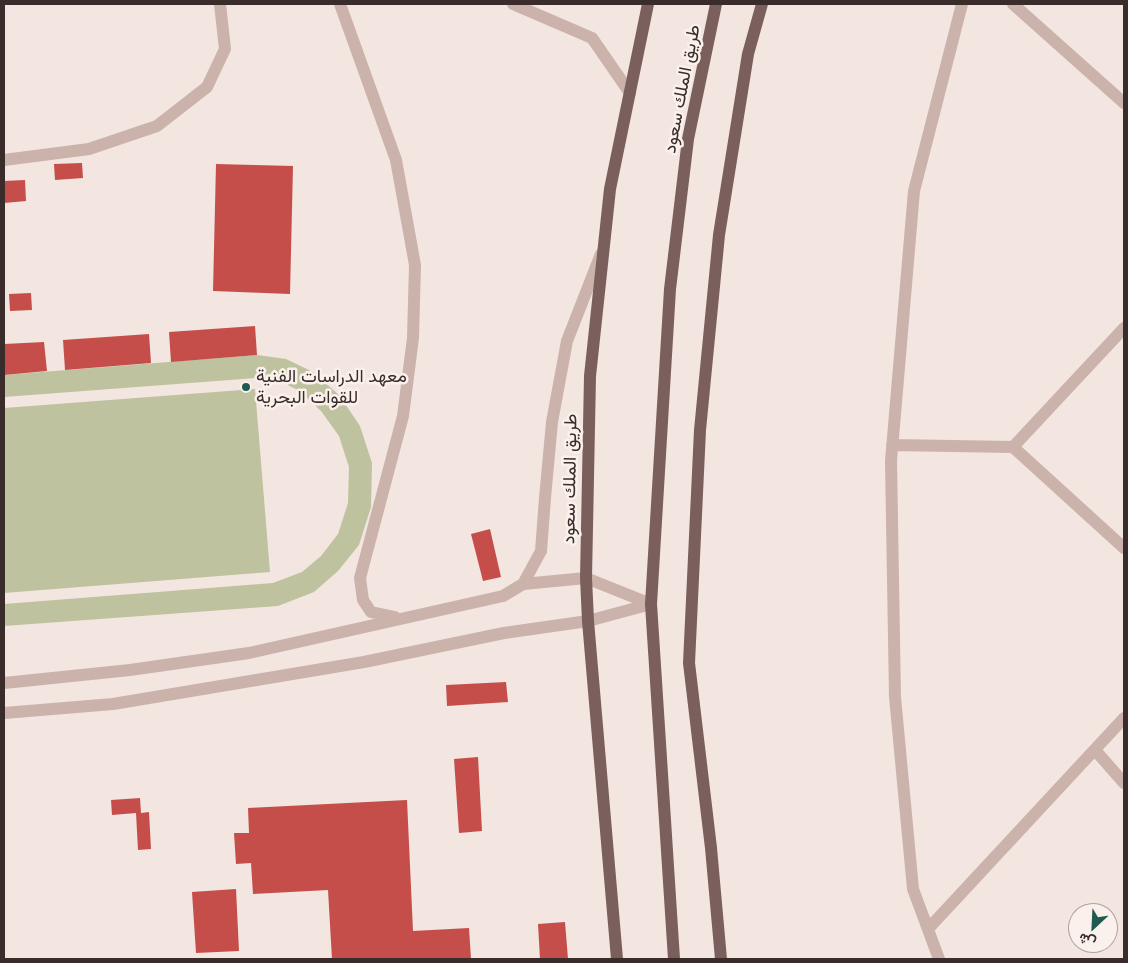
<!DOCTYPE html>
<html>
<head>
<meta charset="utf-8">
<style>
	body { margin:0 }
	#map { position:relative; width:1128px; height:963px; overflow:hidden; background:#f3e5e0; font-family:Mulish,Vazirmatn,sans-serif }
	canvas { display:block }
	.frame { position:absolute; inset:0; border:5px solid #392c2a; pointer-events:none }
	.north { position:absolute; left:1068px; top:903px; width:50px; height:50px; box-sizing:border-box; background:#faf1ec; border:1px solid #ada29e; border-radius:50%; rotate:205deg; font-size:14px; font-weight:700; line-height:20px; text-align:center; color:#392c2a }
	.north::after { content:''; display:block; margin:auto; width:18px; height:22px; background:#205b52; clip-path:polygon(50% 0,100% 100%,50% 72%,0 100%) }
</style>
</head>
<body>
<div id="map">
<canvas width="1128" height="963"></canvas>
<div class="frame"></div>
<div class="north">ش</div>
</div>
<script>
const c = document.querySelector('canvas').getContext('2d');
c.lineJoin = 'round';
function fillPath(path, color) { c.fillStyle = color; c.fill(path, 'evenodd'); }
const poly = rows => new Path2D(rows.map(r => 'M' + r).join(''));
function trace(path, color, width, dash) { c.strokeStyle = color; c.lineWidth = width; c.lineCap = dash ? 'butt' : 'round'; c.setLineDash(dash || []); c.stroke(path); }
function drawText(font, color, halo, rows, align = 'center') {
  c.font = font + ' Mulish,Vazirmatn,sans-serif'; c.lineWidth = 5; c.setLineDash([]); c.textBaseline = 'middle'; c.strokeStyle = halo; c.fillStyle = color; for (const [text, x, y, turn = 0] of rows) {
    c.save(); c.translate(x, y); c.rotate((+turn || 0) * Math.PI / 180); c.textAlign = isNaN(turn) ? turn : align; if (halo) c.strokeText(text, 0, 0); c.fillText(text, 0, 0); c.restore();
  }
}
const green = poly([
	[257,355,286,359,313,372,339,395,360,426,372,463,371,507,359,545,338,571,314,592,278,606,4,626,4,604,273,583,302,572,321,556,338,534,348,503,349,467,339,436,321,411,300,391,279,381,256,378,4,397,4,375],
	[255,389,270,572,4,593,4,408]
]);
const building = poly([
	[82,163,83,178,55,180,54,164],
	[216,164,293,166,290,294,213,291],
	[25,180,26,201,4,203,4,181],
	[31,293,32,310,10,311,9,294],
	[255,326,257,355,171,362,169,332],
	[149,334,151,363,65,370,63,340],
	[44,342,47,371,4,375,4,344],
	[490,529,501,577,483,581,471,534],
	[506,682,508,702,447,706,446,685],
	[478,757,482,831,459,833,454,759],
	[140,798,141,813,149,812,151,849,138,850,136,813,112,815,111,800],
	[407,800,413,931,469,928,471,959,332,959,328,890,253,894,251,863,236,864,234,833,249,833,248,808],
	[236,889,239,951,196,953,192,892],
	[565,922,568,959,540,959,538,924]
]);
const street = poly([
	[340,4,396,160,415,265,413,338,403,416,360,578,363,600,371,612,395,617],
	[513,4,592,38,630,93],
	[1013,4,1124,103],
	[4,160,89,149,157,126,207,87,225,49,220,4],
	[892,445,1013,447,1124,328],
	[1013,447,1124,548],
	[523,584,541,551,545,498,552,422,567,341,601,254],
	[4,683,130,670,249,653,503,596,523,584,586,578,651,604,588,621,504,633,364,662,113,704,4,713],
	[1095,750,1124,783],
	[928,929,1124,718],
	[939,959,913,889,895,697,891,461,914,191,962,4]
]);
const primary = poly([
	[617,959,588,621,586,578,590,376,610,189,648,4],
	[674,959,651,604,670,289,688,139,716,4],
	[721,959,711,848,689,663,700,430,719,235,748,54,762,4]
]);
const markers = [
	[246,387,5,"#205b52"]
];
const streetNames = [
	["طريق الملك سعود",682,89,-79],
	["طريق الملك سعود",570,479,-89]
];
const poiNames = [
	["معهد الدراسات الفنية",256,377],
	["للقوات البحرية",256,398]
];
fillPath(green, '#bec29f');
fillPath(building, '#c54e4b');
trace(street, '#cbb3ab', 12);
trace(primary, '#7b5f5c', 12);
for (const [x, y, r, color] of markers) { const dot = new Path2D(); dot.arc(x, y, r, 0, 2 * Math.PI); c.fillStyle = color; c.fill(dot); trace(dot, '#faf1ec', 2); }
drawText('18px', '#392c2a', '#faf1ec', streetNames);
drawText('18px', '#392c2a', '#faf1ec', poiNames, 'left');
</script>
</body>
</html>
